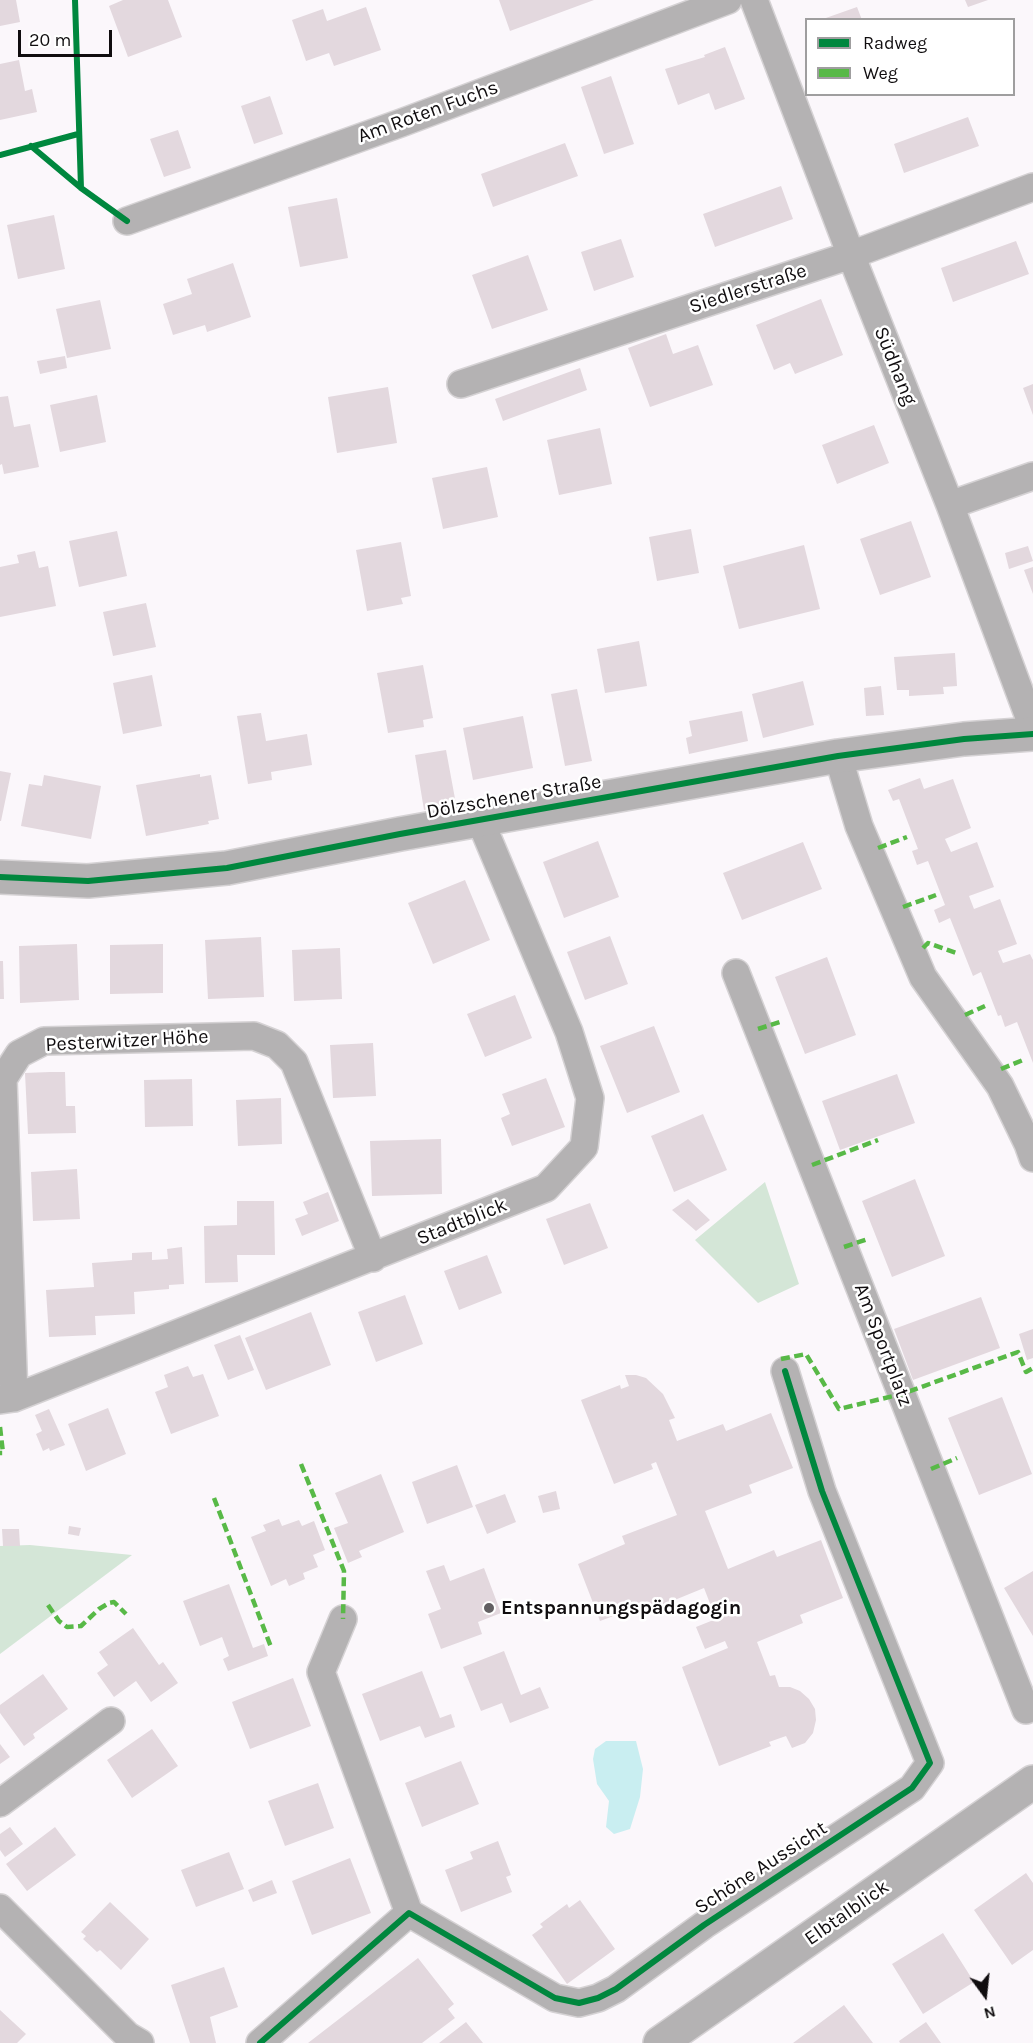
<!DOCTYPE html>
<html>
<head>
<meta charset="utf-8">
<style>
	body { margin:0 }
	#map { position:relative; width:1033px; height:2043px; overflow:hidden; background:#fbf7fb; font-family:Karla,sans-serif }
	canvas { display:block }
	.legend { position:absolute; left:805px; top:18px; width:210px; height:78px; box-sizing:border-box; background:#fff; border:2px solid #9f9e9f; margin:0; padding:8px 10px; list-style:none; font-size:18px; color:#100d0f }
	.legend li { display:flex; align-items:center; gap:12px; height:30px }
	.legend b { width:30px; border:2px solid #9f9e9f }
	.north { position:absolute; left:955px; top:1965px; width:60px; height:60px; -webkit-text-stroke:4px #fff; paint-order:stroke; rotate:165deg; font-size:16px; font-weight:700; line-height:24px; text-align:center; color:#100d0f }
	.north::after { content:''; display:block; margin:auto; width:21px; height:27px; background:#100d0f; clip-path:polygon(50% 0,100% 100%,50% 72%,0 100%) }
	.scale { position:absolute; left:18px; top:30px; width:94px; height:27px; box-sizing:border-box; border:3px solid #100d0f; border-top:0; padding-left:8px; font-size:18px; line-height:21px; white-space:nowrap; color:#100d0f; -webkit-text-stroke:4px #fff; paint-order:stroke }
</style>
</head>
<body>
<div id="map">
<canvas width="1033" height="2043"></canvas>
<ul class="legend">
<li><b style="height:8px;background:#00873e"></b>Radweg</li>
<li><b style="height:8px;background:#58b947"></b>Weg</li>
</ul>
<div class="north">N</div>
<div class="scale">20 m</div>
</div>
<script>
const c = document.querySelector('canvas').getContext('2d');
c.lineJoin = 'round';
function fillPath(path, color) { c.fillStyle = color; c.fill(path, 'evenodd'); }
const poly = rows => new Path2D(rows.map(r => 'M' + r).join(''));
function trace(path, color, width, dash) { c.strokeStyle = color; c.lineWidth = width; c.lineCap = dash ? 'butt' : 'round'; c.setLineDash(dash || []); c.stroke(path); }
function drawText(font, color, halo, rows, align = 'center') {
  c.font = font + ' Karla,sans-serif'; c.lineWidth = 5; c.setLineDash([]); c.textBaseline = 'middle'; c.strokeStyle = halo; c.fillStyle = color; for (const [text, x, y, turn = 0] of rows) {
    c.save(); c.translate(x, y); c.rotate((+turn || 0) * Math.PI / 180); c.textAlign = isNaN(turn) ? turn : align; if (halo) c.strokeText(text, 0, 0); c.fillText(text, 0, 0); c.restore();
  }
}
const green = poly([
	[765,1182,799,1284,758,1303,695,1240],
	[30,1545,132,1555,0,1654,0,1546]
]);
const water = poly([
	[606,1741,636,1741,643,1769,640,1797,630,1829,614,1834,606,1827,609,1801,597,1784,593,1759,595,1749]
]);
const building = poly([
	[0,0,16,0,20,22,0,26],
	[123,0,168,0,182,37,128,57,109,6],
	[499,0,594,0,510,31],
	[965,0,988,0,968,7],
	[366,7,381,50,334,66,329,53,306,61,292,20,323,9,327,21],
	[857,7,862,20,823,20,823,19],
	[725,47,745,99,715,110,709,93,678,105,665,69,705,57,704,55],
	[19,60,25,91,32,89,37,112,0,120,0,64],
	[611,76,634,144,604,154,581,87],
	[270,96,283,134,254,144,241,106],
	[968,117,979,146,904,173,894,144],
	[178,130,191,168,164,177,150,139],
	[565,143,578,176,493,207,481,174],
	[781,186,793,219,715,247,703,214],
	[337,198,348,258,300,267,288,207],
	[54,215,65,269,18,279,7,225],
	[621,239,634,277,594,291,581,252],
	[1016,241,1029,274,953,302,941,268],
	[528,255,548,310,492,329,472,275],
	[233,263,251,317,207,332,205,325,173,335,163,304,192,294,187,279],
	[821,299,843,355,795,374,790,363,774,370,756,325],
	[100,300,111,349,67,358,56,309],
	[666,334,673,354,698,345,713,385,650,407,628,348],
	[65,356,67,368,40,374,37,361],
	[580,368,587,390,503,421,495,399],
	[1033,384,1033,415,1023,388],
	[388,387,397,443,337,453,328,397],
	[97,395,106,442,60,452,50,405],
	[8,396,14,427,30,424,39,467,4,474,2,464,0,465,0,397],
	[874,425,889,463,837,484,822,445],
	[600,428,612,484,559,495,547,440],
	[487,467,498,517,443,529,432,478],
	[911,521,931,577,880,595,860,539],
	[691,529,699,573,657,581,649,537],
	[117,531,127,576,79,587,69,541],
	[401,542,411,596,401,598,403,604,367,611,356,550],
	[804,545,820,609,739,629,723,566],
	[1028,546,1033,561,1009,569,1005,553],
	[35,551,39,568,48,566,56,606,0,617,0,567,19,563,17,555],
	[1033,567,1033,594,1024,570],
	[146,603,156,647,113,656,103,612],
	[639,641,647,686,605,693,597,649],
	[955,653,957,686,943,687,944,694,909,696,909,690,897,690,894,657],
	[423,665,433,718,423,720,424,727,388,733,377,673],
	[152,675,162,726,123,734,113,683],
	[803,681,814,725,763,738,752,694],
	[881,686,884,715,866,716,864,688],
	[577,689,592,761,565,766,551,694],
	[742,711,748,741,689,754,686,738,692,736,689,721],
	[261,713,266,741,307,734,312,765,271,772,272,780,248,784,237,716],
	[523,716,533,768,473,780,463,728],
	[446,750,456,804,424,810,415,755],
	[0,771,11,773,1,821,0,821],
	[200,774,200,777,211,775,219,819,208,821,209,824,146,836,136,785],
	[44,775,101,786,91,839,21,826,29,784,42,786],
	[920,778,924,789,953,779,971,828,945,839,951,852,977,842,994,887,969,896,974,909,1000,899,1017,944,998,951,1003,963,1030,954,1033,960,1033,1063,1017,1022,1005,1027,1001,1015,998,1016,981,972,973,976,950,918,939,923,934,910,945,905,928,861,917,865,912,851,918,849,899,799,893,801,888,790],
	[598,841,619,897,564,918,543,862],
	[803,842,822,889,742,920,723,873],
	[465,880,490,940,433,964,408,903],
	[610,936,628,984,585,1000,567,952],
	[261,937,264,997,208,999,205,940],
	[77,944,79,1000,20,1003,19,946],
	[163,944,163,993,110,994,110,945],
	[340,948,342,999,294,1001,292,950],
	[827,957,856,1035,805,1054,775,977],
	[0,961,3,961,4,999,0,999],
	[515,995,532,1038,485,1057,467,1014],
	[654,1026,680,1092,627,1113,600,1046],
	[373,1043,376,1096,333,1098,330,1045],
	[50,1072,65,1072,66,1106,75,1106,76,1133,28,1134,25,1073],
	[897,1074,915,1123,840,1150,822,1101],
	[546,1078,565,1127,512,1146,501,1118,510,1114,502,1094],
	[192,1079,193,1126,145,1127,144,1080],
	[281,1098,282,1144,238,1146,236,1100],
	[703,1114,727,1170,674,1192,651,1136],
	[441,1139,442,1194,372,1196,370,1141],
	[77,1169,80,1219,33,1221,31,1172],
	[915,1179,945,1256,892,1277,862,1201],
	[328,1192,339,1221,302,1236,295,1219,308,1214,303,1202],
	[688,1199,710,1220,696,1231,672,1210],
	[237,1201,274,1201,275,1255,237,1255,238,1282,205,1283,204,1226,237,1225],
	[590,1203,608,1248,564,1265,546,1219],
	[182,1247,184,1284,169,1285,169,1289,134,1292,135,1314,95,1316,96,1335,49,1337,46,1290,94,1287,92,1263,132,1260,132,1253,152,1252,152,1260,168,1259,167,1249],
	[487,1255,502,1293,459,1310,444,1271],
	[405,1295,423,1344,376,1362,358,1312],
	[981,1297,1000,1348,913,1380,894,1329],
	[311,1312,331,1365,266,1390,245,1338],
	[1033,1329,1033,1358,1027,1360,1019,1334],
	[240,1335,254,1370,228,1380,214,1345],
	[188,1366,193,1377,203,1374,219,1416,171,1434,155,1392,168,1387,164,1375],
	[625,1375,636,1375,646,1378,663,1394,675,1418,669,1420,677,1441,723,1424,726,1431,771,1413,793,1468,749,1485,752,1493,705,1511,728,1569,774,1550,777,1557,821,1540,843,1598,800,1615,803,1623,757,1642,770,1676,775,1675,779,1687,790,1687,800,1691,809,1699,815,1709,816,1720,813,1733,805,1743,792,1748,786,1736,769,1742,771,1746,719,1766,682,1667,728,1648,725,1641,705,1649,696,1627,716,1619,704,1588,638,1615,635,1608,600,1621,578,1564,625,1544,622,1536,677,1515,656,1462,651,1464,653,1469,614,1484,581,1400,620,1385,621,1389,629,1386],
	[1002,1397,1032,1474,979,1495,948,1418],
	[108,1408,126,1454,86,1471,68,1424],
	[49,1409,65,1445,50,1451,49,1448,43,1451,36,1434,42,1431,35,1415],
	[457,1465,473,1507,427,1524,412,1482],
	[381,1474,404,1532,359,1551,362,1557,348,1563,334,1528,348,1523,335,1493],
	[556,1491,560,1509,543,1513,538,1496],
	[505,1494,516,1522,487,1534,475,1505],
	[279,1519,282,1526,299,1520,302,1526,314,1521,325,1550,313,1555,318,1567,303,1573,305,1579,289,1586,286,1579,271,1586,251,1537,266,1531,263,1525],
	[69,1526,81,1528,79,1536,68,1534],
	[2,1529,19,1529,20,1546,3,1546],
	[444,1565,450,1581,484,1568,501,1613,478,1622,482,1634,441,1649,428,1614,441,1609,426,1571],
	[1033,1571,1033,1636,1004,1588],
	[229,1584,253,1648,264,1644,268,1656,228,1671,223,1659,229,1656,222,1637,200,1646,183,1601],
	[133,1628,159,1665,163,1662,178,1683,151,1702,136,1681,114,1697,97,1673,108,1665,99,1652],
	[504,1651,521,1695,540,1687,549,1708,510,1723,502,1703,481,1711,463,1667],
	[422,1671,440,1718,451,1714,455,1727,425,1738,420,1726,380,1741,362,1694],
	[43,1674,68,1709,33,1734,35,1738,24,1746,0,1713,0,1705],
	[293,1678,311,1726,250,1749,232,1702],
	[152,1729,178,1766,132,1798,107,1760],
	[0,1744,10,1757,0,1764],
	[461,1761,479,1804,422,1827,405,1783],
	[318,1783,334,1828,285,1846,268,1801],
	[10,1827,23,1844,5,1857,0,1850,0,1834],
	[55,1827,76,1855,27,1891,6,1864],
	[498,1841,511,1875,506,1877,512,1892,461,1912,445,1870,473,1859,470,1852],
	[229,1852,244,1889,196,1907,181,1870],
	[350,1858,371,1913,312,1935,292,1881],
	[1026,1873,1033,1883,1033,1950,1012,1965,974,1910],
	[272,1880,277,1893,253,1902,248,1890],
	[580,1900,615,1949,567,1984,532,1935,543,1927,540,1924,567,1904,569,1908],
	[110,1902,149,1939,121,1970,100,1950,97,1952,83,1939,86,1936,81,1932],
	[943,1933,974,1982,923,2014,892,1964],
	[418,1958,454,2004,448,2009,455,2018,422,2043,308,2043],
	[224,1967,238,2007,210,2017,216,2043,190,2043,171,1985],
	[844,2005,873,2043,793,2043],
	[0,2010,26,2034,17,2043,0,2043],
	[466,2022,483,2043,439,2043],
	[926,2022,941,2043,900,2043,899,2041]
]);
const minor = poly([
	[754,0,851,255,950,505,1029,717,1030,734],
	[127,221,401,123,728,0],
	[461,384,851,255,1033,187],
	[950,505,1033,476],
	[838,756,859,826,923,977,1000,1086,1028,1144,1033,1158],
	[736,973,1026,1710,1033,1706],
	[14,1398,3,1079,19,1054,44,1041,254,1036,277,1045,294,1062,373,1258],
	[0,1400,14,1398,546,1188,584,1147,590,1098,569,1032,480,820],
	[343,1619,321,1672,409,1913],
	[0,1803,111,1721],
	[0,1908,128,2036,140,2043],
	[260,2043,409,1913,555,1998,579,2003,598,1998,616,1989,704,1925,912,1788,930,1763,822,1491,785,1371]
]);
const tertiary = poly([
	[0,877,88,881,227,868,400,834,838,756,964,739,1033,734],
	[660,2043,1033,1782]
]);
const quiet = poly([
	[878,848,907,837],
	[903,907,936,895],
	[923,948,928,943,956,953],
	[965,1015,985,1006],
	[758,1029,783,1021],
	[1001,1069,1023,1060],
	[812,1165,878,1140],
	[844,1247,868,1239],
	[781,1359,806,1354,839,1409,902,1394,1018,1352,1026,1372,1033,1368],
	[0,1427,3,1453,0,1453],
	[301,1464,344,1571,343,1619],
	[931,1469,957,1458],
	[214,1498,271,1647],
	[48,1605,59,1621,67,1627,81,1626,99,1609,109,1603,114,1602,126,1614]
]);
const cycleway = poly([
	[75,0,81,188],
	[31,146,81,188,127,221],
	[0,155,78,134],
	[0,877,88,881,227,868,400,834,838,756,964,739,1033,734],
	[260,2043,409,1913,555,1998,579,2003,598,1998,616,1989,704,1925,912,1788,930,1763,822,1491,785,1371]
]);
const markers = [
	[489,1608,6,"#625f62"]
];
const streetNames = [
	["Am Roten Fuchs",428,112,-20],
	["Siedlerstraße",748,289,-18],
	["Südhang",895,366,68],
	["Dölzschener Straße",514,797,-10],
	["Pesterwitzer Höhe",127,1041,-3],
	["Stadtblick",462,1222,-22],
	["Am Sportplatz",883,1345,69],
	["Schöne Aussicht",761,1868,-33],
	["Elbtalblick",847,1913,-35]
];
const poiNames = [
	["Entspannungspädagogin",501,1608]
];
fillPath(green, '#d4e6d7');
fillPath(water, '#c9eef1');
fillPath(building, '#e3d8de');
trace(minor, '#d5d2d4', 30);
trace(tertiary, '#d5d2d4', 36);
trace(minor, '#b4b2b3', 27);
trace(tertiary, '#b4b2b3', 33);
trace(quiet, '#58b947', 4.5, [9, 4.5]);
trace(cycleway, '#00873e', 6);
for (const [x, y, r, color] of markers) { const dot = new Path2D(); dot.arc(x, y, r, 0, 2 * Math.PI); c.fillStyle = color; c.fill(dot); trace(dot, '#fff', 2); }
drawText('20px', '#100d0f', '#fff', streetNames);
drawText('bold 20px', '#100d0f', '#fff', poiNames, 'left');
</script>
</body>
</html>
